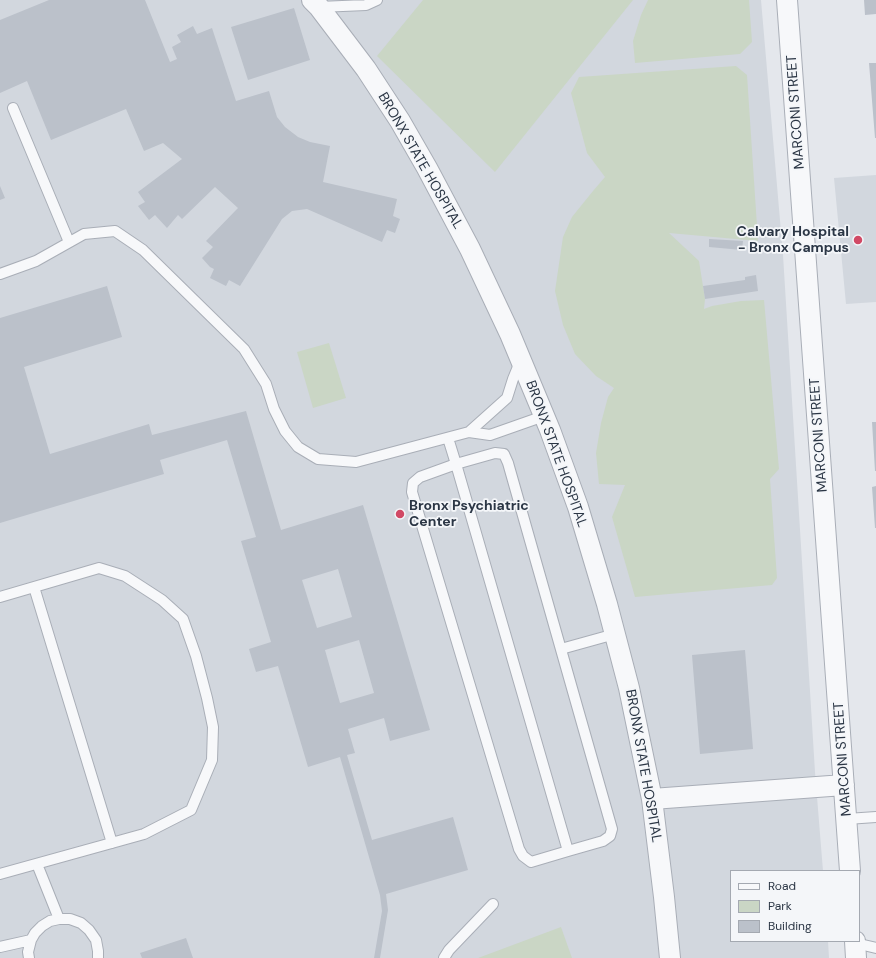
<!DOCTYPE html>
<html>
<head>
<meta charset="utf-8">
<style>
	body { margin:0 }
	#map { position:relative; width:876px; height:958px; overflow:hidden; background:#e4e7ec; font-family:"DM Sans",sans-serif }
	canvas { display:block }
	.legend { position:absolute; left:730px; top:870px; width:130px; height:72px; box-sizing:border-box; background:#f4f6f9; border:1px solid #a4a9b1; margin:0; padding:5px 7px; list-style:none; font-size:12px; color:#2b3645 }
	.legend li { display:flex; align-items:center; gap:8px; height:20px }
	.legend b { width:20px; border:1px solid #a4a9b1 }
</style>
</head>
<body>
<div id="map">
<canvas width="876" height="958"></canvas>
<ul class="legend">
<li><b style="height:5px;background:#f7f8fa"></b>Road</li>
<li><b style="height:11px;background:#cad6c5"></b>Park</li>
<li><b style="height:11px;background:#bbc1ca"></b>Building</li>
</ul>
</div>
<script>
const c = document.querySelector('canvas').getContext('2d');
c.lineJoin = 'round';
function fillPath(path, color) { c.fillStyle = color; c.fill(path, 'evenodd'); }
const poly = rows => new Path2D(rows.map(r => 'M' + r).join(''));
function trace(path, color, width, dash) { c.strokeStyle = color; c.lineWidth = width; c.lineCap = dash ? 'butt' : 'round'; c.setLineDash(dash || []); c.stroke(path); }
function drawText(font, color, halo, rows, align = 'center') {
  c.font = font + ' "DM Sans",sans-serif'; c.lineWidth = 3.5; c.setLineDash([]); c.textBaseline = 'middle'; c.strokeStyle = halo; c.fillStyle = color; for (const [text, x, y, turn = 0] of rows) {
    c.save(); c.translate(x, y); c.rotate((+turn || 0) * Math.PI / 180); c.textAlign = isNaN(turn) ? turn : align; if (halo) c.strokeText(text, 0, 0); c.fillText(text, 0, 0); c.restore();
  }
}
const built = poly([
	[0,0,761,0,783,255,815,772,823,871,731,871,731,941,828,941,829,958,0,958],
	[876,175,876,302,846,304,834,178]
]);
const green = poly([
	[423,0,633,0,495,172,377,56],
	[648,0,749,0,752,42,740,54,635,63,633,41,641,15],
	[736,66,747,75,758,241,669,233,699,261,705,299,704,309,712,306,741,301,764,300,779,469,770,479,777,578,772,585,635,597,612,517,625,485,599,484,596,453,601,423,608,397,614,388,596,376,575,354,563,325,555,291,563,237,572,217,593,191,605,177,587,153,571,93,579,77],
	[329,343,346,398,313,408,297,352],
	[561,927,572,958,478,958]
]);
const building = poly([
	[49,0,145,0,170,62,177,59,172,47,181,42,177,35,193,26,197,34,212,28,236,101,269,91,277,117,285,127,298,137,310,142,330,146,323,182,397,199,393,216,400,219,395,233,387,230,382,242,307,209,292,211,282,219,240,286,229,280,226,286,210,278,214,269,210,267,202,258,213,247,206,241,238,208,215,187,182,219,178,215,167,228,155,215,149,220,138,206,145,202,138,192,182,159,163,143,144,151,126,109,51,140,27,81,0,93,0,20],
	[864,0,876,0,876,14,865,15],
	[294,8,310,60,248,80,231,27],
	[869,63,876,63,876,138,875,138],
	[0,186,5,198,0,200],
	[709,239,743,241,742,250,709,247],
	[756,275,758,291,705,299,703,286,745,280,745,277],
	[107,286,122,337,24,367,50,454,149,424,152,435,246,411,281,530,363,505,430,730,390,741,384,718,348,729,355,753,347,755,372,840,453,817,468,870,386,894,388,910,380,958,374,958,382,911,380,895,340,757,308,767,278,666,256,672,249,649,271,642,241,541,256,537,227,440,160,460,164,474,0,523,0,318],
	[338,569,352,617,317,628,302,580],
	[359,640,374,693,340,703,325,650],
	[872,422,876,422,876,471,875,471],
	[876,486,876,528,875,528,872,487],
	[745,650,753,749,700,754,692,655],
	[186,938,193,958,142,958,140,953]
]);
const service = poly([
	[319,7,366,5,377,0],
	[13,108,69,242],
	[0,274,36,261,84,234,115,231,143,250,244,349,266,384,274,409,285,431,298,447,318,459,356,462,469,432],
	[520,362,513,379,507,398,469,432,490,435,544,416],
	[448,438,456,464,495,453,504,454,508,463,612,829,610,836,603,841,568,851,531,862,523,856,519,849,412,492,413,483,420,477,456,464,568,851],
	[34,587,112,843],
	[0,597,99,568,125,576,162,600,183,619,196,656,207,698,213,727,212,760,191,810,144,834,0,874],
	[561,649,615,634],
	[847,819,876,817],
	[37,864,59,919],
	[855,943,876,948],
	[0,947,31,940],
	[29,958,28,952,31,940,35,933,42,926,50,921,59,919,70,919,81,923,89,930,96,940,98,951,98,958],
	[444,958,449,950,493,904]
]);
const minor = poly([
	[312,0,319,7,366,69,400,121,427,168,470,249,510,334,550,430,578,507,607,604,629,688,652,799,664,897,670,958],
	[787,0,850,871],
	[652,799,844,785],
	[855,941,856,958]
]);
const markers = [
	[858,240,5,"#d14965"],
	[400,514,5,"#d14965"]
];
const streetNames = [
	["MARCONI STREET",796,112,-94],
	["BRONX STATE HOSPITAL",420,161,60],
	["MARCONI STREET",819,435,-94],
	["BRONX STATE HOSPITAL",556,454,70],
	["MARCONI STREET",843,759,-94],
	["BRONX STATE HOSPITAL",643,766,80]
];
const poiNames = [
	["Calvary Hospital",849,232],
	["- Bronx Campus",849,248],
	["Bronx Psychiatric",409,506,"left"],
	["Center",409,522,"left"]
];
fillPath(built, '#d2d7de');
fillPath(green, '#cad6c5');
fillPath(building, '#bbc1ca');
trace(service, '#a9aeb7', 12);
trace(minor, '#a9aeb7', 22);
trace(service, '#f7f8fa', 10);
trace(minor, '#f7f8fa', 20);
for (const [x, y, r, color] of markers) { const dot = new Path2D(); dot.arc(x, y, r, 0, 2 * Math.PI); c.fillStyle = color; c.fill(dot); trace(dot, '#f4f6f9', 1.5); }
drawText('14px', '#2b3645', '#f4f6f9', streetNames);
drawText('bold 14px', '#2b3645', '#f4f6f9', poiNames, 'right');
</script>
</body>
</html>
